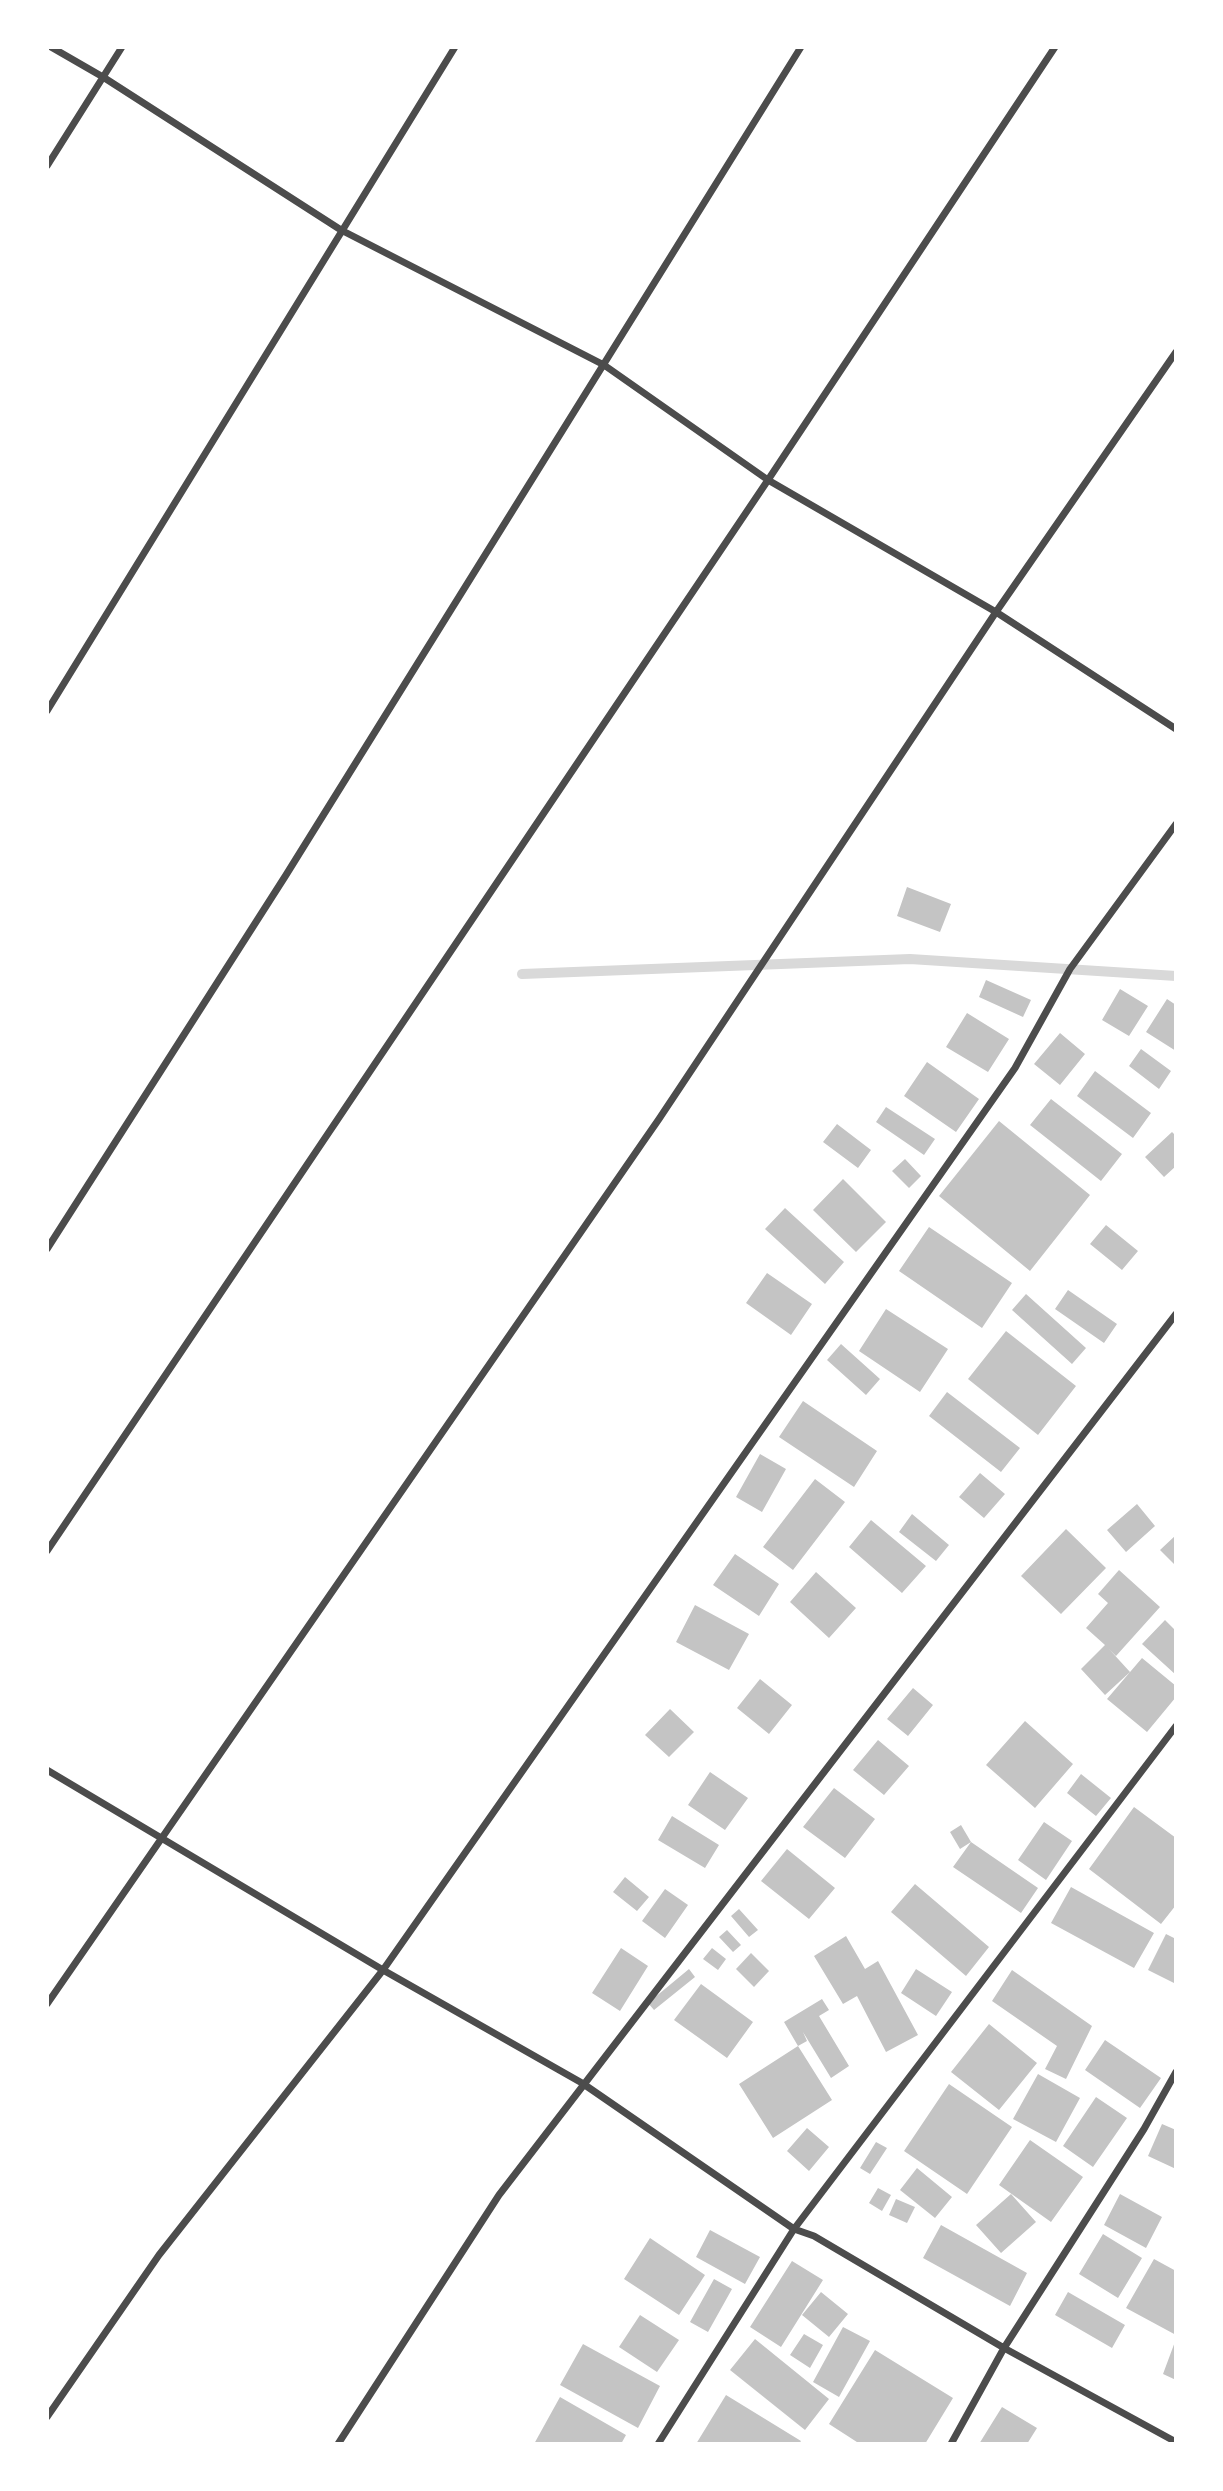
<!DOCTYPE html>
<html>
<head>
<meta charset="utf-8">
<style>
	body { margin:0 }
	#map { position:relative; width:1223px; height:2491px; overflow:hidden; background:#fff; font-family:"PT Sans Narrow",sans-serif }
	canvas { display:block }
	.frame { position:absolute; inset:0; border:49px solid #fff; pointer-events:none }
</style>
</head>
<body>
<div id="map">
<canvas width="1223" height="2491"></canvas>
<div class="frame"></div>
</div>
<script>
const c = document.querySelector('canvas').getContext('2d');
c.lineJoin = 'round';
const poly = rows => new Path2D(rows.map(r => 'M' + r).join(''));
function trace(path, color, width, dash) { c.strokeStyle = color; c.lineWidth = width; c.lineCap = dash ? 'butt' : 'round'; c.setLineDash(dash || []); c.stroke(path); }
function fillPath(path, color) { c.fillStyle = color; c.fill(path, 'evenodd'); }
const stream = poly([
	[522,974,910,959,1176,976]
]);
const building = poly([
	[907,887,951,904,940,932,897,916],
	[986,980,1031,1000,1023,1017,979,997],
	[1120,989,1148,1006,1129,1036,1102,1020],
	[1167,999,1176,1005,1176,1051,1146,1032],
	[967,1013,1009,1039,988,1072,946,1047],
	[1060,1033,1085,1054,1060,1085,1034,1064],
	[1141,1049,1171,1071,1159,1089,1129,1066],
	[927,1062,979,1099,956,1132,904,1096],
	[1095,1071,1151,1113,1133,1138,1077,1096],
	[1051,1099,1122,1154,1101,1181,1030,1125],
	[886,1107,935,1139,924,1155,876,1122],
	[999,1121,1090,1195,1030,1271,939,1196],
	[837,1124,871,1150,858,1168,823,1142],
	[1172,1132,1176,1136,1176,1166,1164,1177,1145,1157],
	[905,1159,921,1176,909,1188,892,1171],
	[843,1179,886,1222,856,1252,813,1210],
	[785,1208,844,1262,825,1284,765,1229],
	[1106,1225,1138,1251,1122,1270,1090,1244],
	[929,1227,1012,1283,982,1328,899,1271],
	[767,1273,812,1304,791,1335,746,1303],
	[1068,1290,1117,1324,1104,1343,1055,1309],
	[1026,1294,1086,1348,1072,1364,1012,1310],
	[886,1309,948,1349,920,1392,859,1351],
	[1006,1331,1076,1386,1038,1435,968,1379],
	[841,1344,880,1379,866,1395,827,1360],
	[947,1392,1020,1448,1001,1472,929,1416],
	[803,1401,877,1451,854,1487,779,1437],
	[760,1454,786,1469,762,1512,736,1497],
	[980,1473,1005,1494,984,1518,959,1497],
	[815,1479,845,1502,793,1570,763,1547],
	[1137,1504,1155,1526,1126,1552,1107,1530],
	[912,1514,949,1545,936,1561,899,1532],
	[871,1520,926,1566,902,1593,849,1547],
	[1066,1529,1106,1568,1061,1614,1021,1576],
	[1176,1535,1176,1566,1160,1550],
	[735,1554,779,1584,759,1616,713,1585],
	[1119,1570,1160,1607,1116,1656,1109,1649,1130,1672,1105,1695,1081,1669,1105,1645,1086,1628,1108,1603,1098,1594],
	[816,1572,856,1608,829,1638,790,1602],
	[695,1605,749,1634,729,1670,676,1642],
	[1165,1620,1176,1631,1176,1675,1142,1644],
	[1142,1658,1176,1686,1176,1697,1147,1732,1107,1699],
	[760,1679,792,1705,769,1734,737,1708],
	[913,1688,933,1705,908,1736,887,1719],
	[670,1709,694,1732,669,1757,645,1735],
	[1025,1721,1073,1764,1035,1808,986,1765],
	[878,1740,909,1766,884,1795,853,1770],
	[710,1772,748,1798,725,1830,688,1805],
	[1081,1774,1111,1798,1096,1816,1067,1793],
	[834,1788,875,1819,845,1858,803,1827],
	[1134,1807,1176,1838,1176,1905,1161,1924,1089,1869],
	[672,1816,719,1845,705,1868,658,1840],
	[1044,1822,1072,1841,1046,1880,1018,1860],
	[961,1825,971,1842,960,1849,950,1832],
	[971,1842,1038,1888,1021,1913,953,1867],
	[787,1849,835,1888,809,1919,761,1881],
	[625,1877,649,1897,637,1911,613,1892],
	[915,1884,989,1947,966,1976,891,1912],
	[1071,1887,1154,1933,1134,1968,1051,1923],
	[665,1889,688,1905,665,1938,642,1921],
	[739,1909,758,1930,749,1937,731,1916],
	[727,1930,741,1945,733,1952,719,1937],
	[1166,1934,1176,1939,1176,1984,1148,1970],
	[846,1936,865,1969,878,1961,918,2035,886,2052,857,1996,843,2004,814,1956],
	[621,1948,648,1966,620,2011,592,1993],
	[712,1948,726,1959,718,1970,703,1959],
	[751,1953,769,1971,754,1987,736,1969],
	[689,1969,695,1977,654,2010,648,2003],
	[916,1969,952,1992,936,2016,901,1993],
	[1012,1970,1092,2026,1066,2079,1045,2069,1057,2046,992,2001],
	[701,1984,753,2022,727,2058,674,2020],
	[822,1999,829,2010,819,2016,849,2066,831,2078,803,2032,807,2041,798,2046,784,2022],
	[989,2024,1037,2063,999,2110,951,2072],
	[1105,2040,1161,2078,1140,2108,1085,2070],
	[798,2046,832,2100,773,2138,739,2084],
	[1038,2074,1080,2098,1056,2142,1013,2119],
	[949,2084,1012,2127,967,2194,904,2151],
	[1096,2097,1127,2118,1093,2167,1063,2146],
	[1162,2124,1176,2130,1176,2169,1148,2156],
	[807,2128,829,2147,809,2171,787,2151],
	[1030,2140,1083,2177,1051,2222,999,2185],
	[876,2142,887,2148,870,2174,860,2168],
	[917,2168,952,2197,935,2218,900,2190],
	[878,2188,891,2195,882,2211,869,2203],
	[1011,2194,1036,2222,1001,2253,976,2225],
	[1120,2194,1162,2217,1146,2248,1104,2225],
	[896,2199,915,2207,907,2223,889,2215],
	[941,2225,1027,2273,1010,2306,923,2258],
	[710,2230,760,2257,745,2284,696,2257],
	[1103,2234,1142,2258,1118,2298,1079,2274],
	[650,2238,705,2275,679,2315,624,2279],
	[1154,2259,1176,2271,1176,2335,1126,2308],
	[792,2261,823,2280,781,2347,750,2327],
	[714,2279,732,2289,708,2332,690,2322],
	[821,2292,848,2314,829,2337,802,2315],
	[1068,2292,1125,2325,1112,2348,1055,2315],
	[640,2315,679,2340,657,2372,619,2347],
	[843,2327,870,2341,839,2397,813,2382],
	[804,2334,823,2345,810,2368,790,2355],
	[755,2339,829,2399,805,2430,730,2370],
	[1176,2339,1176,2380,1163,2374],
	[583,2344,660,2386,638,2428,560,2385],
	[875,2350,953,2398,925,2444,860,2444,829,2424],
	[726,2395,801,2441,799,2444,696,2444],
	[560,2397,626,2435,621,2444,534,2444],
	[1002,2407,1037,2428,1027,2444,979,2444]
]);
const minor = poly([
	[51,47,103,77,341,230,604,365,768,480,996,612,1176,729],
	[47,166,122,47],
	[47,711,455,47],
	[47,1249,286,875,801,47],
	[47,1551,768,480,1055,47],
	[47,1770,383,1970,582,2083,794,2229,814,2236,1004,2348,1176,2442],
	[47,2004,659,1119,996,612,1176,352],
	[47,2417,159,2255,383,1970,1015,1068,1070,969,1176,824],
	[338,2444,499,2195,1176,1314],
	[658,2444,794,2229,1176,1726],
	[951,2444,1004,2348,1144,2129,1176,2072]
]);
trace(stream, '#d9d9d9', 10);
fillPath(building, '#c4c4c4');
trace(minor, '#4c4c4c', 7);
</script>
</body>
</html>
